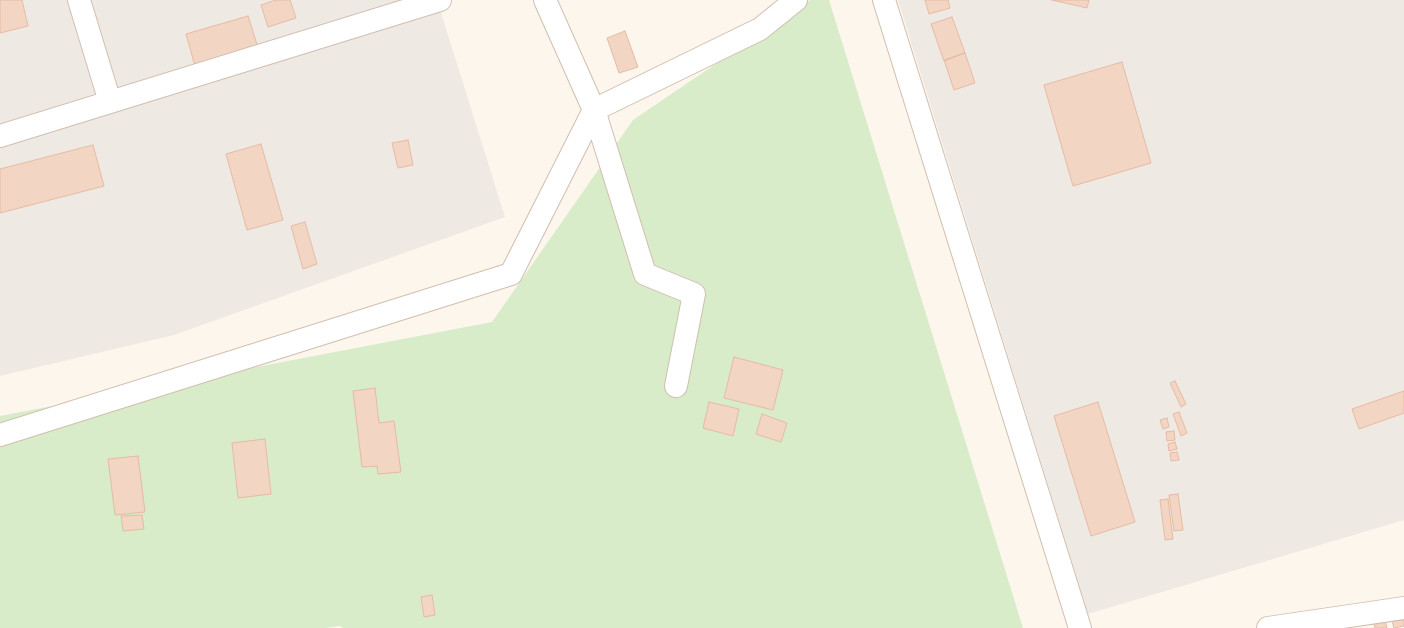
<!DOCTYPE html>
<html>
<head>
<meta charset="utf-8">
<style>
	body { margin:0 }
	canvas { display:block; background:#fdf6ec }
</style>
</head>
<body>
<canvas width="1404" height="628"></canvas>
<script>
const c = document.querySelector('canvas').getContext('2d');
c.lineJoin = 'round';
function fillPath(path, color) { c.fillStyle = color; c.fill(path, 'evenodd'); }
const poly = rows => new Path2D(rows.map(r => 'M' + r).join(''));
function trace(path, color, width, dash) { c.strokeStyle = color; c.lineWidth = width; c.lineCap = dash ? 'butt' : 'round'; c.setLineDash(dash || []); c.stroke(path); }
const industrial = poly([
	[0,0,437,0,505,217,174,335,0,376],
	[898,0,1404,0,1404,520,1088,614]
]);
const green = poly([
	[810,0,829,0,1023,628,343,628,340,626,325,628,0,628,0,416,492,322,633,120]
]);
const building = poly([
	[0,0,22,0,28,26,0,33,0,0],
	[276,0,290,0,296,18,268,27,261,5,276,0],
	[925,0,948,0,950,8,929,14,925,0],
	[1052,0,1089,0,1087,8,1052,0],
	[248,16,260,54,197,73,186,34,248,16],
	[952,17,965,53,944,61,931,24,952,17],
	[625,31,638,67,619,73,607,38,625,31],
	[965,53,975,83,954,90,944,60,965,53],
	[1122,62,1151,163,1073,186,1044,85,1122,62],
	[408,140,413,165,398,168,392,143,408,140],
	[261,144,283,220,247,230,226,154,261,144],
	[93,145,104,186,0,213,0,169,93,145],
	[305,222,317,264,303,269,291,226,305,222],
	[734,357,783,370,773,410,724,398,734,357],
	[1175,381,1186,404,1181,407,1170,383,1175,381],
	[375,388,379,423,394,421,401,472,378,474,377,466,362,467,353,391,375,388],
	[1404,391,1404,413,1359,429,1352,409,1404,391],
	[709,402,739,409,733,436,703,428,709,402],
	[1098,402,1135,522,1091,536,1054,416,1098,402],
	[1179,412,1187,433,1181,436,1173,414,1179,412],
	[762,414,787,423,781,442,756,434,762,414],
	[1167,418,1169,427,1163,429,1160,420,1167,418],
	[1174,431,1175,440,1167,441,1166,432,1174,431],
	[265,439,271,494,238,498,232,443,265,439],
	[1175,442,1177,449,1169,451,1168,444,1175,442],
	[1177,452,1179,460,1171,461,1170,453,1177,452],
	[138,456,145,512,115,515,108,459,138,456],
	[1178,494,1183,530,1174,531,1169,495,1178,494],
	[1168,499,1173,539,1165,540,1160,500,1168,499],
	[142,515,144,529,123,531,121,516,142,515],
	[432,595,435,615,424,617,421,597,432,595],
	[1404,619,1404,626,1394,628,1392,621,1404,619],
	[1385,620,1387,628,1375,628,1374,623,1385,620]
]);
const minor = poly([
	[79,0,110,102],
	[545,0,594,110,645,274,694,294,676,386],
	[884,0,1080,628],
	[0,136,440,0],
	[0,435,511,274,594,110,760,29,796,0],
	[1268,628,1404,608]
]);
fillPath(industrial, '#efe9e4');
fillPath(green, '#d8ecc9');
fillPath(building, '#f3d5c3');
trace(building, '#e6bba3', 1);
trace(minor, '#d1beb0', 24);
trace(minor, '#fff', 22);
</script>
</body>
</html>
